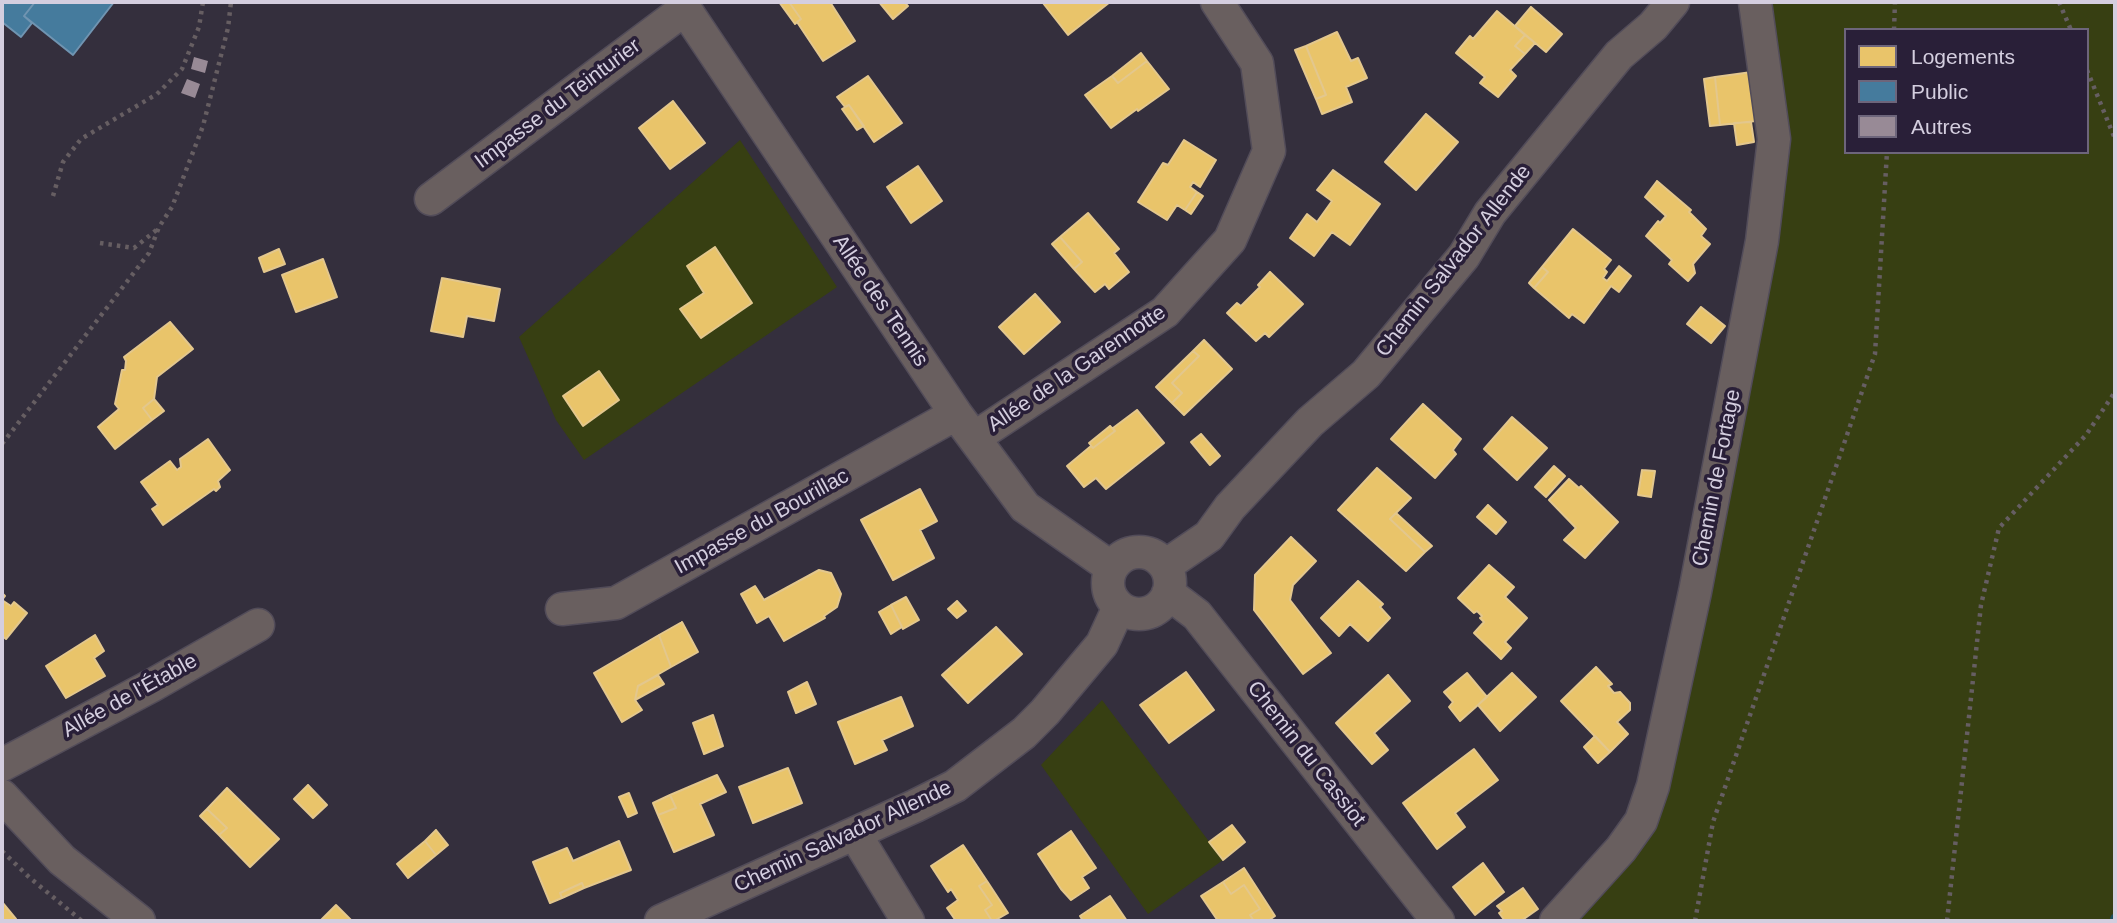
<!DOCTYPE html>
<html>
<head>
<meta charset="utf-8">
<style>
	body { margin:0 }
	#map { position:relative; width:2117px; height:923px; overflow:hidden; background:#342f3d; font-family:Arial,sans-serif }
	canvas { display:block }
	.frame { position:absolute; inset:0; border:4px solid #d4cedf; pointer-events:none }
	.legend { position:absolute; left:1844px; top:28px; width:245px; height:126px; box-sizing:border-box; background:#291f38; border:2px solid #6d657b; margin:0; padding:9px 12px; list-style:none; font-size:21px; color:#d4cedf }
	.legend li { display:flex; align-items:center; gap:14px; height:35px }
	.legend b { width:35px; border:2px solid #6d657b }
</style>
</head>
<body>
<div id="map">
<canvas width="2117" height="923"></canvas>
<div class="frame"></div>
<ul class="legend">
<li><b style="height:19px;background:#e9c46a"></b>Logements</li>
<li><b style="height:19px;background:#457b9d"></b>Public</li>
<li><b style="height:19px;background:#988a96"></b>Autres</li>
</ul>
</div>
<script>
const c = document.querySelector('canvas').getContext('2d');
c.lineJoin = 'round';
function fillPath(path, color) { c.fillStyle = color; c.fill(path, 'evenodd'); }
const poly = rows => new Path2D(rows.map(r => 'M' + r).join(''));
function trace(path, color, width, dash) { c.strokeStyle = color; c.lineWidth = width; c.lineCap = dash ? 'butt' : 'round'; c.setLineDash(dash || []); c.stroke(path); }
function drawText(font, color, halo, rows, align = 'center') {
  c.font = font + ' Arial,sans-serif'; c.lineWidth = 7; c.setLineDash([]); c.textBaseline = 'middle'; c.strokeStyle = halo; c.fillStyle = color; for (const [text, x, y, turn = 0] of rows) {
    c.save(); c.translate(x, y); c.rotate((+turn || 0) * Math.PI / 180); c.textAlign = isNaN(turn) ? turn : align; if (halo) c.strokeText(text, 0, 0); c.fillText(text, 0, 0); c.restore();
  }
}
const green = poly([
	[1755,2,2115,2,2115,921,1544,921,1641,821,1762,241],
	[1846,30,2087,30,2087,152,1846,152],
	[740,140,837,287,584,460,556,420,519,337],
	[1102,700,1223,860,1148,914,1041,765]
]);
const homes = poly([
	[779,2,789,2,801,19,795,24,779,2],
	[789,2,830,2,855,41,823,61,797,22,801,19,789,2],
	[879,2,904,2,908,6,893,19,879,2],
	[1045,2,1110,2,1068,35,1043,3,1045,2],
	[1531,7,1562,34,1546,52,1515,26,1531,7],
	[1497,11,1525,35,1515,46,1525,54,1510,70,1516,76,1498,97,1480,83,1485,77,1456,53,1470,36,1473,39,1497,11],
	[1337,32,1351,61,1358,58,1367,78,1346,87,1352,102,1322,114,1316,99,1326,95,1306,46,1337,32],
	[1525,35,1535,43,1525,54,1515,46,1525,35],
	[1306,46,1326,95,1316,99,1295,50,1306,46],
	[1141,53,1147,61,1118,83,1112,76,1141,53],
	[1147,61,1169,89,1138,111,1137,109,1111,128,1085,95,1112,76,1118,83,1147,61],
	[1759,71,1765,120,1720,125,1715,77,1759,71],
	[868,76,902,123,874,142,849,105,845,107,837,97,868,76],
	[1715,77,1720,125,1710,126,1704,79,1715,77],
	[673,101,705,143,670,169,639,128,673,101],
	[849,105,864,126,857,130,842,109,849,105],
	[1426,114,1458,142,1416,190,1385,162,1426,114],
	[1751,122,1754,142,1737,145,1734,123,1751,122],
	[1184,140,1216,160,1200,187,1193,182,1190,187,1197,192,1185,210,1177,205,1167,220,1138,202,1163,163,1168,165,1184,140],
	[918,166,942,201,911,223,887,187,918,166],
	[1333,170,1380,204,1350,245,1332,232,1314,256,1290,238,1307,214,1317,222,1332,201,1317,190,1333,170],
	[1657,181,1691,210,1689,212,1706,229,1701,236,1710,244,1693,264,1695,273,1688,281,1669,264,1672,260,1646,236,1658,221,1660,223,1666,216,1645,197,1657,181],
	[1197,192,1203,196,1191,214,1185,210,1197,192],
	[1088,213,1119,249,1114,253,1129,272,1109,289,1105,284,1095,292,1074,269,1082,262,1060,237,1088,213],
	[1573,229,1611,260,1604,269,1607,272,1603,278,1607,281,1619,266,1631,276,1619,292,1611,286,1584,323,1572,314,1569,318,1534,288,1548,272,1542,267,1573,229],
	[1060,237,1082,262,1074,269,1052,244,1060,237],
	[715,247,752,303,701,338,680,309,704,293,687,266,715,247],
	[279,249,285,264,264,272,259,258,279,249],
	[323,259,337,297,296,312,282,275,323,259],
	[1542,267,1548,272,1534,288,1529,283,1542,267],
	[1270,272,1303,304,1269,337,1265,333,1256,341,1227,313,1237,303,1241,306,1260,287,1258,285,1270,272],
	[442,278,500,289,494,321,467,316,463,337,431,331,442,278],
	[1035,294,1060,322,1024,354,999,327,1035,294],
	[1701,307,1725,326,1711,343,1687,324,1701,307],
	[170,322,193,349,157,377,154,399,143,408,152,420,115,449,98,427,119,409,115,404,122,370,125,370,126,361,124,357,170,322],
	[1204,340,1232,369,1184,415,1172,403,1182,393,1172,383,1199,356,1193,351,1204,340],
	[1193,351,1199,356,1172,383,1182,393,1172,403,1156,387,1193,351],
	[599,371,619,400,583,426,563,396,599,371],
	[154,399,164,411,152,420,143,408,154,399],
	[1423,404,1461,439,1453,450,1456,454,1435,478,1391,439,1423,404],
	[1137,410,1164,443,1106,489,1096,478,1084,487,1067,466,1091,446,1093,448,1115,431,1113,428,1137,410],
	[1512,417,1547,448,1517,480,1484,449,1512,417],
	[1110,426,1115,431,1093,448,1089,443,1110,426],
	[1201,434,1220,456,1210,465,1191,442,1201,434],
	[208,439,230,470,218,481,220,487,216,491,214,489,163,525,152,509,158,505,141,482,170,461,177,470,181,467,180,459,208,439],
	[1554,466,1565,476,1546,497,1535,487,1554,466],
	[1377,468,1411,498,1390,519,1425,552,1406,571,1338,510,1377,468],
	[1642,470,1655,471,1651,497,1638,495,1642,470],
	[1569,479,1579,488,1581,486,1618,522,1585,558,1564,540,1576,528,1549,500,1569,479],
	[920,489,937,521,920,530,934,558,893,580,861,520,920,489],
	[1488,505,1506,522,1496,534,1477,517,1488,505],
	[1396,513,1432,546,1425,552,1390,519,1396,513],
	[1291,537,1316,561,1293,585,1290,600,1331,653,1303,674,1254,610,1255,575,1291,537],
	[1489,565,1514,587,1505,597,1527,618,1505,642,1511,648,1501,659,1474,633,1484,622,1480,618,1482,616,1477,611,1474,613,1458,598,1489,565],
	[819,570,831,573,841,594,837,607,824,616,825,618,784,641,769,616,757,623,741,594,755,586,764,600,819,570],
	[1358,581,1383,604,1380,607,1390,618,1368,641,1350,624,1339,636,1321,618,1358,581],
	[2,593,5,596,2,600,11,606,14,602,27,613,6,639,2,636,2,593],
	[906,597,919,620,903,629,891,605,906,597],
	[957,601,966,611,957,618,948,609,957,601],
	[891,605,902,627,891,634,879,612,891,605],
	[682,622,698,652,671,667,659,635,682,622],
	[996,627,1022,654,968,703,942,675,996,627],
	[95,635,104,651,94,658,105,676,66,698,46,666,95,635],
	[659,635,671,667,638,686,635,700,642,710,622,722,594,673,659,635],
	[1596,667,1612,684,1608,686,1614,693,1620,692,1630,703,1630,710,1617,722,1628,734,1610,752,1561,701,1596,667],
	[1186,672,1214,710,1169,743,1140,705,1186,672],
	[1467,673,1487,697,1460,721,1449,707,1453,702,1444,692,1467,673],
	[1512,673,1536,697,1500,731,1478,705,1512,673],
	[658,675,664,684,635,700,638,686,658,675],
	[1388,675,1410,701,1374,733,1388,750,1372,764,1336,723,1388,675],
	[807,682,816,704,796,713,788,692,807,682],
	[901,697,913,726,882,740,887,750,855,764,838,722,901,697],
	[713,715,723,746,704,754,693,723,713,715],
	[1595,736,1610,752,1598,763,1584,747,1595,736],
	[1474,749,1498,780,1455,813,1465,827,1437,849,1403,803,1474,749],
	[788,768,802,803,753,823,739,787,788,768],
	[717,775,726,792,700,804,714,835,674,852,658,815,676,808,670,795,717,775],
	[308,785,327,805,313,818,294,799,308,785],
	[227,788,279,839,250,867,219,835,227,828,207,809,227,788],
	[629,793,637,813,628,817,619,797,629,793],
	[670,795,676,808,658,815,653,803,670,795],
	[207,809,227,828,219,835,200,816,207,809],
	[1232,825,1245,842,1223,860,1209,842,1232,825],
	[436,830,448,845,436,855,425,841,436,830],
	[1071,831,1096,868,1082,877,1089,888,1071,900,1061,889,1038,854,1071,831],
	[425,841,436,855,408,878,397,864,425,841],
	[619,841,631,870,584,888,582,883,560,893,562,898,550,903,533,862,567,848,573,861,619,841],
	[963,845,987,881,979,886,992,905,985,910,992,921,956,921,947,908,958,900,951,889,948,892,931,866,963,845],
	[1483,863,1504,892,1475,915,1453,887,1483,863],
	[1244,868,1275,916,1268,921,1254,921,1250,915,1260,909,1244,885,1231,894,1223,882,1244,868],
	[987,881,1008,913,994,921,992,921,985,910,992,905,979,886,987,881],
	[1223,882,1231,894,1244,885,1260,909,1250,915,1254,921,1218,921,1201,896,1223,882],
	[582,883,584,888,562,898,560,893,582,883],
	[1523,888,1538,909,1521,921,1505,921,1499,913,1502,911,1497,906,1523,888],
	[1110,896,1127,921,1083,921,1080,916,1110,896],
	[2,902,16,919,13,921,2,921,2,902],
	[336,905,352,921,320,921,336,905]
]);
const public = poly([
	[2,2,35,2,24,16,32,23,21,37,2,22,2,2],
	[35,2,114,2,73,55,24,16,35,2]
]);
const stream = poly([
	[2114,921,2115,918]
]);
const building = poly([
	[194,57,208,61,205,73,191,69],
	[187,79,200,84,195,98,181,93]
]);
const path = poly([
	[2059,2,2071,30],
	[1894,30,1895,2],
	[2087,70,2115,139],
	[53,196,63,162,81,139,157,94,182,69,199,27,203,2],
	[100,243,134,248,159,228],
	[2,444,149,253,159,227,172,207,203,126,228,28,231,2],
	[2,851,30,878,82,921],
	[1695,921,1713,822,1875,354,1887,152],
	[1947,921,1981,605,1999,528,2086,435,2115,392]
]);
const minor = poly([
	[682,2,685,9,956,414,1025,507,1112,568],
	[431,199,685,9],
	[974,438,1165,312,1230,240,1269,151,1257,63,1217,2],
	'1108 583a31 31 0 1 1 62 0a31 31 0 1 1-62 0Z',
	[1165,566,1209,536,1230,507,1310,422,1366,374,1464,256,1490,213,1619,55,1653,26,1673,2],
	[1168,593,1197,615,1438,921],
	[562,609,616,603,956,414],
	[2,765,151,686,258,625],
	[2,796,62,860,139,921],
	[855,834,908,921],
	[661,921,915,806,955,786,1024,733,1045,712,1102,644,1119,607],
	[1556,921,1621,849,1641,821,1653,786,1695,592,1762,241,1774,139,1755,2]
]);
const streetNames = [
	["Impasse du Teinturier",558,104,-37],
	["Chemin Salvador Allende",1454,261,-52],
	["Allée des Tennis",880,301,56],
	["Allée de la Garennotte",1077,369,-34],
	["Chemin de Fortage",1717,478,-79],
	["Impasse du Bourillac",762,522,-29],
	["Allée de l'Étable",130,696,-29],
	["Chemin du Cassiot",1306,754,52],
	["Chemin Salvador Allende",843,837,-25]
];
fillPath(green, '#373f12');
fillPath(homes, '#e9c46a');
trace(homes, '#e3c78d', 2);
fillPath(public, '#457b9d');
trace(public, '#7094b1', 2);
trace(stream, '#1c4f5a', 9);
fillPath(building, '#988a96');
trace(minor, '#524c59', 35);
trace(path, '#665e62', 4.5, [3.5, 5]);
trace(minor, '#695f5f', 32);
drawText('21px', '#d4cedf', '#291f38', streetNames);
</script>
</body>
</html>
